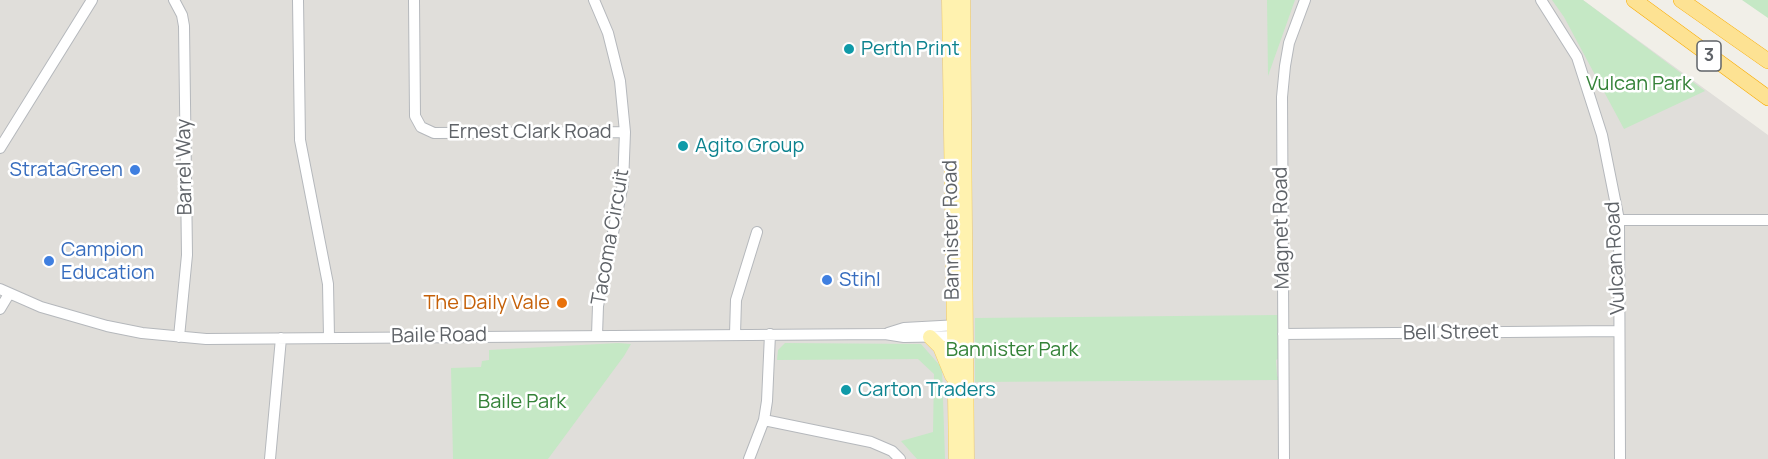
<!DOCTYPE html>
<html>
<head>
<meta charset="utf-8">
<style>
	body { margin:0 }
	canvas { display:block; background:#f1efe8 }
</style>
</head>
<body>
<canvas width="1768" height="459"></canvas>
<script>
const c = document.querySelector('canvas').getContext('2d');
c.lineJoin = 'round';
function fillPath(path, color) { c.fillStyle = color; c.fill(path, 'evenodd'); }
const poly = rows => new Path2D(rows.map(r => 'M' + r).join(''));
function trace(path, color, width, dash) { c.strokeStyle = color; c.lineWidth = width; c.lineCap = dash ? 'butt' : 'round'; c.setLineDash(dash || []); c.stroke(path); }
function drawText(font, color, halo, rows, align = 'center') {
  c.font = font + ' Manrope,sans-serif'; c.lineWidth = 5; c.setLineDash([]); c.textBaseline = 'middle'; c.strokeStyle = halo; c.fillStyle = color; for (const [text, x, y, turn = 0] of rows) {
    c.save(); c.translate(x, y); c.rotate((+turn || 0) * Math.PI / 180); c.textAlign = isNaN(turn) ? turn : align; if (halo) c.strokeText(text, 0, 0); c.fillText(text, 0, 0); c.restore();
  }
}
const industrial = poly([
	[0,0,1583,0,1768,135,1768,459,0,459]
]);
const green = poly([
	[1267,0,1295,0,1268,76],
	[1552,0,1583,0,1705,91,1624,129,1564,17],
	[1742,0,1768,0,1768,18],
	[1278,315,1279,358,1276,360,1277,375,1279,380,975,382,975,318],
	[618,343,631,344,624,356,548,459,453,459,451,368,481,367,482,361,489,360,489,350],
	[785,343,921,344,942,368,945,459,917,459,901,441,933,432,934,374,918,359,777,360,778,350]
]);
const minor = poly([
	[174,0,182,15,184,26,187,255,179,337],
	[298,0,300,140,328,284,329,337],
	[414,0,415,116,421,127,434,133,625,132],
	[594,0,608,33,620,81,625,132,623,184,598,306,597,335],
	[1541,0,1577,57,1602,135,1619,220,1620,459],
	[0,148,92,0],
	[1619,220,1768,220],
	[0,289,41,307,107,326,142,333,206,339,885,334,904,337,961,336],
	[0,309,9,294],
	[888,333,904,328,959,325],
	[735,334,736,300,757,232],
	[1283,334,1619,331],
	[764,420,871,442,892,451,900,459],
	[270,459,281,338],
	[749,459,764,420,767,401,770,334],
	[1284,459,1282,97,1285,66,1289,43,1305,0]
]);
const major = poly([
	[949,0,956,459],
	[963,0,967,459],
	[930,337,940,347,952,376]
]);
const highway = poly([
	[1634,0,1768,98],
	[1681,0,1768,61]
]);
const markers = [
	[849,49,6,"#0f9aa8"],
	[683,146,6,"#0f9aa8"],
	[135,170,6,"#3f7fe0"],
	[49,261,6,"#3f7fe0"],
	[827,280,6,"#3f7fe0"],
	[562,303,6,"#e8710a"],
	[846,390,6,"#0f9aa8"]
];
const shields = [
	[1709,56,24]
];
const shieldNames = [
	["3",1709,56]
];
const cultureNames = [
	["Perth Print",861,49],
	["Agito Group",695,146],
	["Carton Traders",858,390]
];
const parkNames = [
	["Vulcan Park",1639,84],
	["Bannister Park",1012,350],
	["Baile Park",522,402]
];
const streetNames = [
	["Ernest Clark Road",530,132],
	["Barrel Way",185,167,-91],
	["Magnet Road",1282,228,-91],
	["Bannister Road",952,230,-91],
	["Tacoma Circuit",611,237,-80],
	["Vulcan Road",1616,258,-93],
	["Bell Street",1451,333,-1],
	["Baile Road",439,336,-1]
];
const shopNames = [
	["StrataGreen",123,170,"right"],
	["Campion",61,250],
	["Education",61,273],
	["Stihl",839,280]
];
const foodNames = [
	["The Daily Vale",550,303]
];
fillPath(industrial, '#e0deda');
fillPath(green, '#c5e8c5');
trace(minor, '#b5b8bc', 12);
trace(major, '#f2c960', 15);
trace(highway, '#f9ab00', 16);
trace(minor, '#fff', 10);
trace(major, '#fff2af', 14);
trace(highway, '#fde293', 15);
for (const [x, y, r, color] of markers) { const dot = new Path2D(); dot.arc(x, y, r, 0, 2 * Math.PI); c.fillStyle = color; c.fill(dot); trace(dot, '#fff', 2); }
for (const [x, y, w] of shields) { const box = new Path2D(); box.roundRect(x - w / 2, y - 15, w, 30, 4.5); c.fillStyle = '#fff'; c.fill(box); trace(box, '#5f6368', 1.5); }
drawText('bold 18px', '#5f6368', null, shieldNames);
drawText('20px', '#0d838f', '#fff', cultureNames, 'left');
drawText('20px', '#348238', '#fff', parkNames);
drawText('20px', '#5f6368', '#fff', streetNames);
drawText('20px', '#366cbe', '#fff', shopNames, 'left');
drawText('20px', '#c56008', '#fff', foodNames, 'right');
</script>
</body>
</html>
